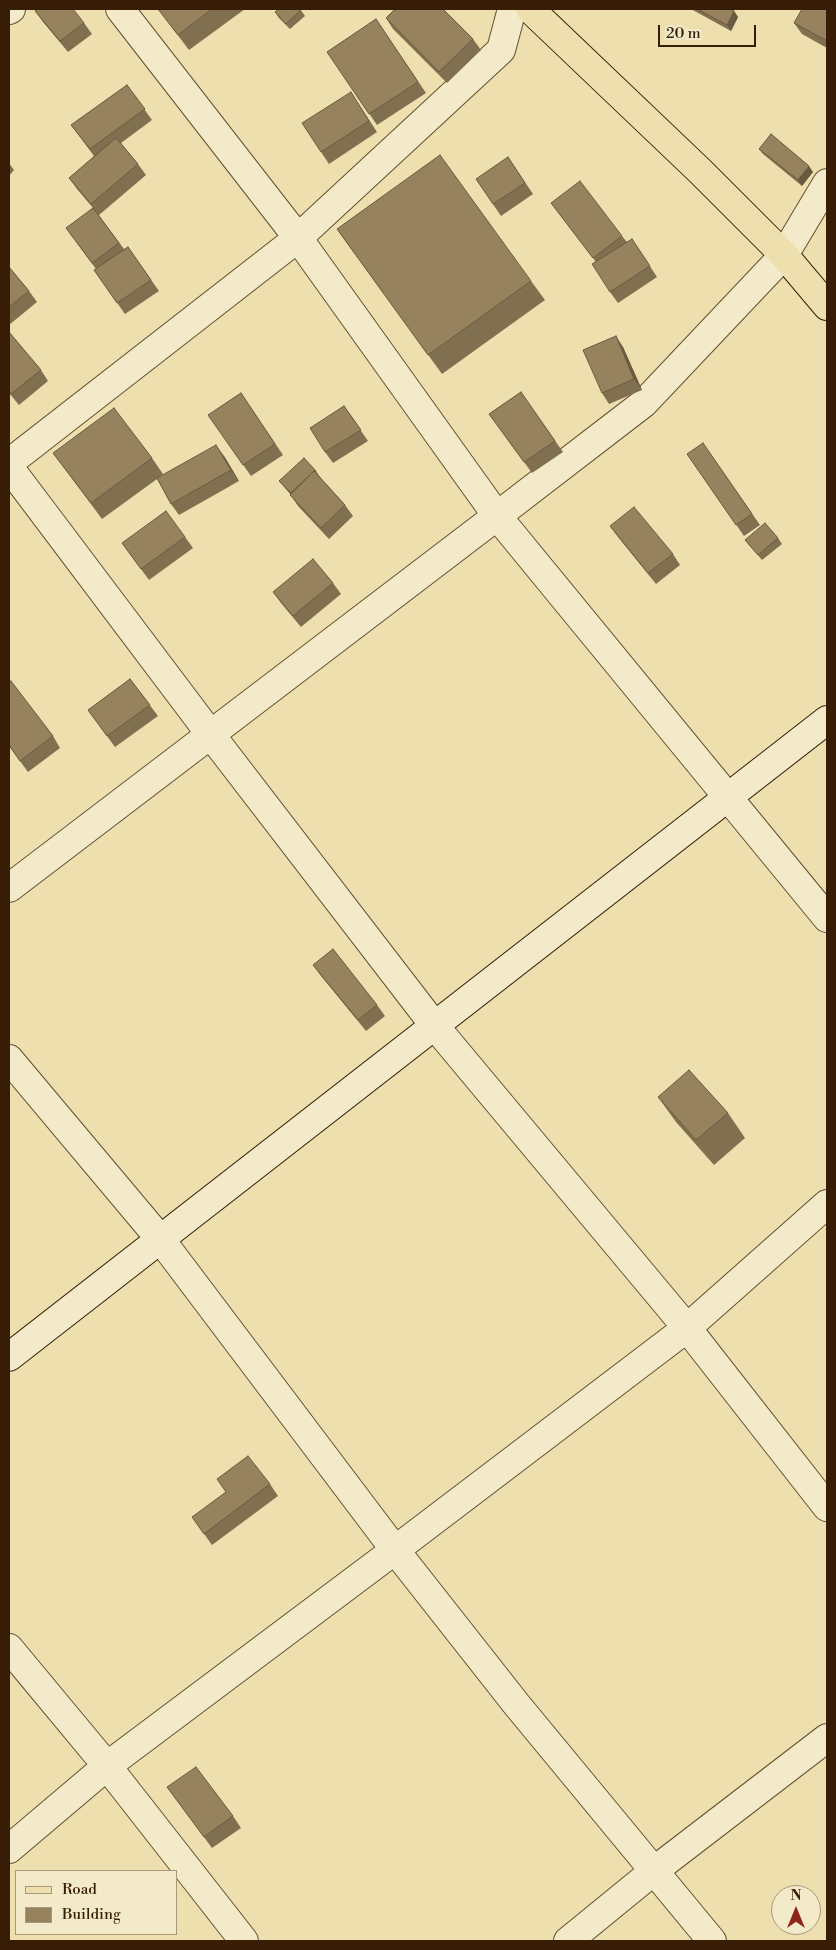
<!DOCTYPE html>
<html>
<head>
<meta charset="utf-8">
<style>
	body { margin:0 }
	#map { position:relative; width:836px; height:1950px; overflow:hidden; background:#eddfae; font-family:"Libre Bodoni",serif }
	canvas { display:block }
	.frame { position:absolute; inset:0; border:10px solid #381d06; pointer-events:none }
	.legend { position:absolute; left:15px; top:1870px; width:162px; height:65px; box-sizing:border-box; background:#f3eaca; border:1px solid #a8987c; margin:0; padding:6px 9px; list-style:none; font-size:15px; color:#381d06 }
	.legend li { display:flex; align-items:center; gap:10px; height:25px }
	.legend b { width:25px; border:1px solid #a8987c }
	.north { position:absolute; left:771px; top:1885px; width:50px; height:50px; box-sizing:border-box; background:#f3eaca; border:1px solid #a8987c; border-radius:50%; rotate:0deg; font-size:14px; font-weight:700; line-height:20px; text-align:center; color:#381d06 }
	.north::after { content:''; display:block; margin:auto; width:18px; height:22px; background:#8f2418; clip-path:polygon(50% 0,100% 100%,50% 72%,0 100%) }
	.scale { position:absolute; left:658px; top:25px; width:98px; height:22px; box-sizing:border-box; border:2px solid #381d06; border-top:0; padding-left:6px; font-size:15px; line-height:18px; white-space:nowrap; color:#381d06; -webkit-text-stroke:4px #f3eaca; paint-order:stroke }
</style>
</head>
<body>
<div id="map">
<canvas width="836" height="1950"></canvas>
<div class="frame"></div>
<ul class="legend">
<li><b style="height:6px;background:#eddfae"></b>Road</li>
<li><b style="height:14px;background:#96825d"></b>Building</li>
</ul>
<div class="north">N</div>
<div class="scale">20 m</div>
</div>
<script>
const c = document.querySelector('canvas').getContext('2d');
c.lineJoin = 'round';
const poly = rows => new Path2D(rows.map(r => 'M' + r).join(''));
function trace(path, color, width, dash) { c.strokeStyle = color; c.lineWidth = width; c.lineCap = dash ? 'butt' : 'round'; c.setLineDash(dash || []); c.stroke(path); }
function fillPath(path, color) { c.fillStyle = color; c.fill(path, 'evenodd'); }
const street = poly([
	[120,9,298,238,497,516,827,918],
	[9,10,11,9],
	[9,463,298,238,501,50,512,9],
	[9,467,211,735,434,1025,687,1328,827,1507],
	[9,888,497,516,644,403,784,255,827,183],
	[9,1059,161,1240,395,1550,517,1705,712,1941],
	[9,1648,107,1766,244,1941],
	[9,1849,107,1766,395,1550,687,1328,827,1204],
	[568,1941,655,1870,827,1738]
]);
const secondary = poly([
	[9,1357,827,720]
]);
const primary = poly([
	[530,9,700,171,784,255,827,306]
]);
const wall = poly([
	[158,9,245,9,189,50],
	[300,9,305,16,290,29,279,18,275,12],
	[691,9,730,9,734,11,738,17,731,31],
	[827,9,827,48,802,34,794,23],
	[35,11,84,23,92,34,68,52,43,22],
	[386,18,473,39,481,50,447,83,393,29],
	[376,19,426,93,377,125,327,52],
	[127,85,152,120,121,143,138,164,146,175,99,215,98,214,124,249,128,247,159,291,125,314,94,270,96,269,66,228,93,208,77,189,69,178,94,156,71,125],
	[358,103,377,132,329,164,321,152],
	[759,149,813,172,802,186,763,154],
	[508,157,533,194,501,216,476,179],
	[9,163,14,170,9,176],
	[551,203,622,236,627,242,632,239,657,277,618,303,610,292,596,262],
	[337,229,531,281,545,300,442,374],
	[9,267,29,291,37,302,9,325],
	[9,332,41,370,48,381,19,405,9,393],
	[623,347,642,390,609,404,602,393],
	[521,392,563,452,532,473,489,414],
	[241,393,283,455,251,476,208,415],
	[344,406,368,441,333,463,325,452],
	[703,443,760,525,744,536,687,454],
	[53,453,152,458,163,474,158,478,224,456,239,481,179,515,171,504,157,479,102,519],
	[316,471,320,477,345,505,353,516,329,539,298,506,290,494,279,481],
	[610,526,673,554,680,565,656,584,618,537],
	[185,537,193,548,149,580,122,543],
	[778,538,782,544,762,560,745,540],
	[333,583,341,594,301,627,281,603,273,592],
	[130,679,158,716,115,747,88,710],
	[9,682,53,736,60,748,28,772,9,746],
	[313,965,377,1005,385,1016,366,1031,321,976],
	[658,1097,728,1113,745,1138,714,1165,676,1122],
	[270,1484,278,1496,212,1545,192,1517],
	[167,1787,233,1816,241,1828,212,1848]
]);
const shadedWall = poly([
	[734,11,738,17,731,31,727,25],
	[809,166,813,172,802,186,798,180],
	[616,336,623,347,642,390,634,379],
	[216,445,224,456,239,481,231,470]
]);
const building = poly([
	[38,9,73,9,84,23,60,41,35,11,38,9],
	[158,9,212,9,178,35,158,9],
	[279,9,300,9,301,10,286,24,275,12,279,9],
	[395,9,443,9,473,39,439,72,386,18,395,9],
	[697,9,730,9,734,11,727,25,697,9],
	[802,9,827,9,827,41,794,23,802,9],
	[376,19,418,82,369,114,327,52,376,19],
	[127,85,145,109,90,149,71,125,127,85],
	[351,92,369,121,321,152,302,123,351,92],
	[771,134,809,166,798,180,759,149,771,134],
	[116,138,138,164,91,204,69,178,116,138],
	[440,155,531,281,428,355,337,229,440,155],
	[508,157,525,183,493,204,476,179,508,157],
	[580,181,622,236,593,258,551,203,580,181],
	[93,208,119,243,92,263,66,228,93,208],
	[632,239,650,266,610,292,592,264,632,239],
	[128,247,151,280,117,303,94,270,128,247],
	[9,267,29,291,9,307,9,267],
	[9,332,41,370,11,394,9,391,9,332],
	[616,336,634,379,602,393,583,350,616,336],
	[521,392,555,441,524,462,489,414,521,392],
	[241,393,275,444,243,465,208,415,241,393],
	[344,406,361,430,325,452,310,428,344,406],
	[114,408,152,458,91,503,53,453,114,408],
	[703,443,752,514,736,525,687,454,703,443],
	[216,445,231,470,171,504,157,478,216,445],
	[304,458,316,471,315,472,314,471,291,493,279,481,304,458],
	[314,471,345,505,321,528,290,495,314,471],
	[634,507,673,554,648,573,610,526,634,507],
	[166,511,185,537,141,569,122,543,166,511],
	[765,523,778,538,758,555,745,540,765,523],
	[313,559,333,583,293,616,273,592,313,559],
	[130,679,150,705,107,736,88,710,130,679],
	[11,681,53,736,20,761,9,745,9,682,11,681],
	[333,949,377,1005,358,1020,313,965,333,949],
	[689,1070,728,1113,696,1140,658,1097,689,1070],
	[248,1456,270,1484,204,1534,192,1517,226,1492,217,1479,248,1456],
	[196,1767,233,1816,204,1837,167,1787,196,1767]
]);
trace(street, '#654e30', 30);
trace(secondary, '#381d06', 30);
trace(primary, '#381d06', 30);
trace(street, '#f3eaca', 28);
trace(secondary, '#f3eaca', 28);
trace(primary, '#eddfae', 28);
fillPath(wall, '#817050');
fillPath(shadedWall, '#695b41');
fillPath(building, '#96825d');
trace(building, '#695b41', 1);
</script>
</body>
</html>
